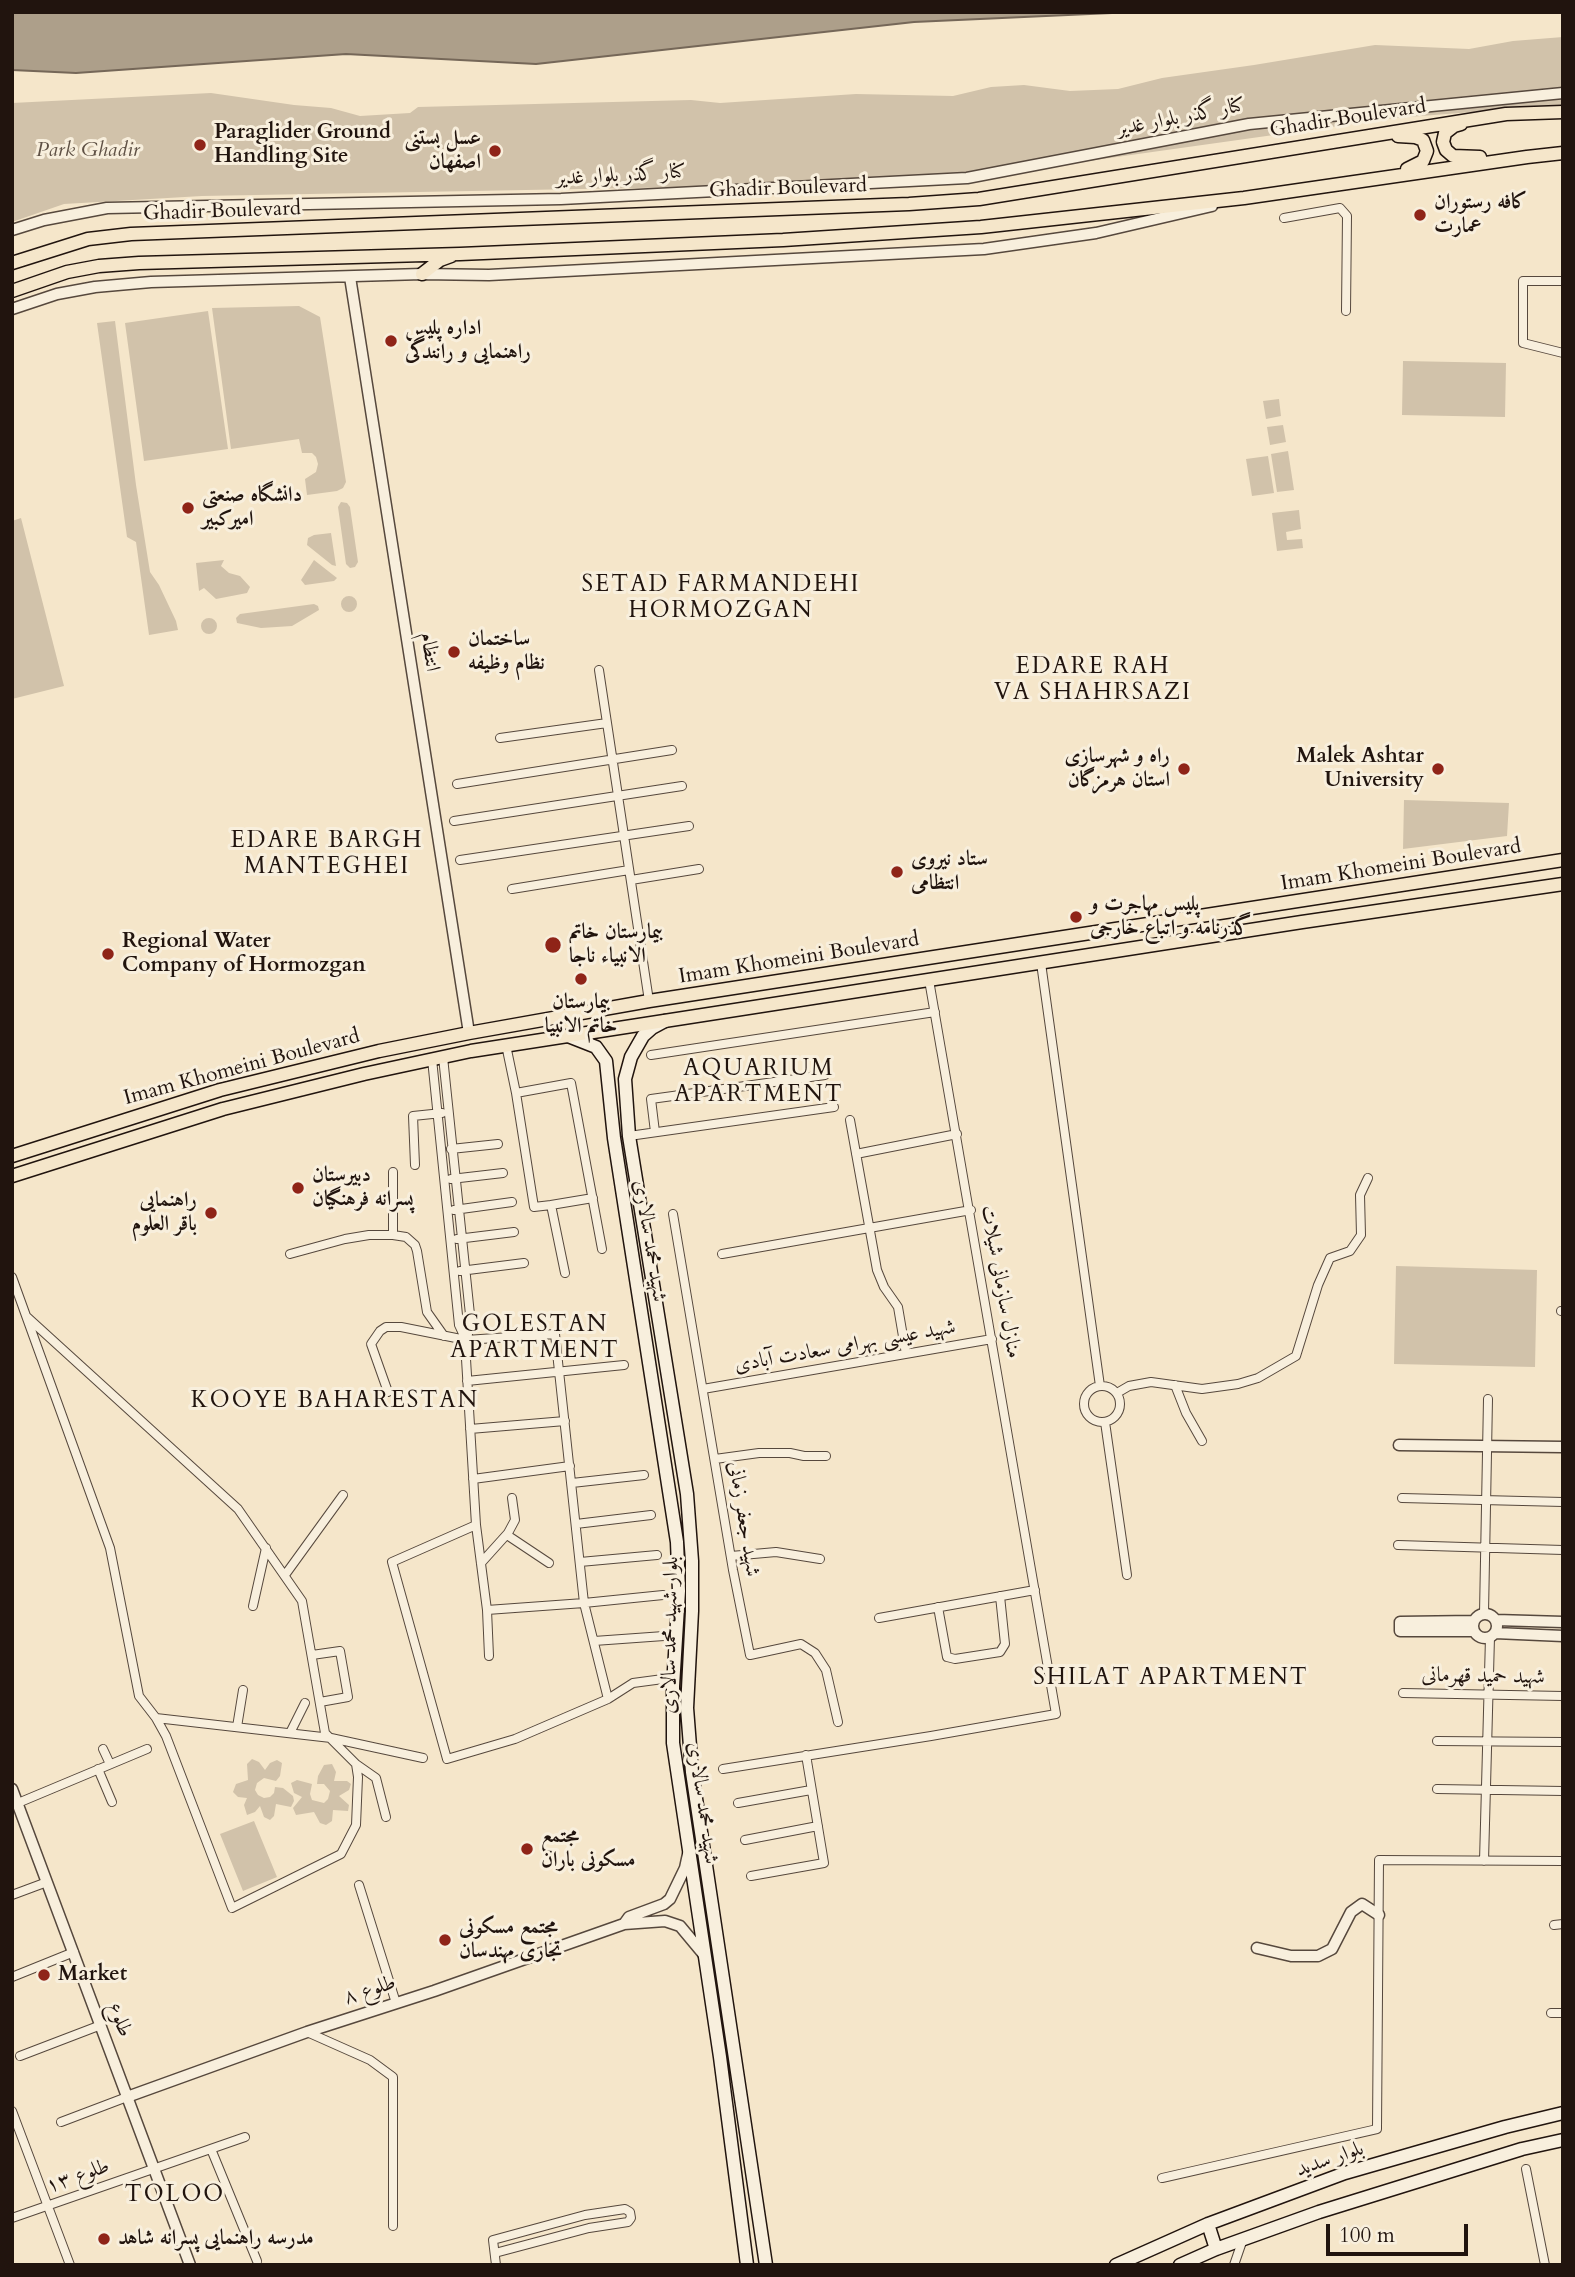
<!DOCTYPE html>
<html>
<head>
<meta charset="utf-8">
<style>
	body { margin:0 }
	#map { position:relative; width:1575px; height:2277px; overflow:hidden; background:#f5e6ca; font-family:Cardo,serif }
	canvas { display:block }
	.frame { position:absolute; inset:0; border:14px solid #21140e; pointer-events:none }
	.scale { position:absolute; left:1326px; top:2224px; width:142px; height:32px; box-sizing:border-box; border:4px solid #21140e; border-top:0; padding-left:9px; font-size:21px; line-height:24px; white-space:nowrap; color:#21140e; -webkit-text-stroke:5px #f8efdd; paint-order:stroke }
</style>
</head>
<body>
<div id="map">
<canvas width="1575" height="2277"></canvas>
<div class="frame"></div>
<div class="scale">100 m</div>
</div>
<script>
const c = document.querySelector('canvas').getContext('2d');
c.lineJoin = 'round';
function fillPath(path, color) { c.fillStyle = color; c.fill(path, 'evenodd'); }
const poly = rows => new Path2D(rows.map(r => 'M' + r).join(''));
function trace(path, color, width, dash) { c.strokeStyle = color; c.lineWidth = width; c.lineCap = dash ? 'butt' : 'round'; c.setLineDash(dash || []); c.stroke(path); }
function drawText(font, color, halo, rows, align = 'center') {
  c.font = font + ' Cardo,Amiri,serif'; c.lineWidth = 6; c.setLineDash([]); c.textBaseline = 'middle'; c.strokeStyle = halo; c.fillStyle = color; for (const [text, x, y, turn = 0] of rows) {
    c.save(); c.translate(x, y); c.rotate((+turn || 0) * Math.PI / 180); c.textAlign = isNaN(turn) ? turn : align; if (halo) c.strokeText(text, 0, 0); c.fillText(text, 0, 0); c.restore();
  }
}
const green = poly([
	[1563,37,1563,105,1395,118,981,176,742,186,202,196,64,204,12,222,12,103,211,93,294,105,331,108,360,116,410,113,418,107,691,100,720,103,856,94,953,96,991,87,1024,85,1070,91,1118,89,1162,78,1254,65,1375,45,1469,49,1513,41],
	[299,306,320,317,346,482,343,488,337,491,307,495,305,479,316,472,318,464,316,457,312,453,302,453,299,439,231,449,212,308],
	[208,311,228,449,144,461,125,323],
	[115,321,136,485,150,572,159,585,176,621,178,630,149,635,136,542,127,537,97,323],
	[1403,361,1506,363,1505,417,1402,415],
	[1279,399,1281,416,1266,419,1263,401],
	[1283,425,1286,442,1270,445,1267,427],
	[1288,451,1294,490,1277,492,1271,454],
	[1268,456,1274,493,1252,496,1246,459],
	[341,502,347,503,350,507,358,562,355,567,350,568,346,564,338,507],
	[1299,510,1301,529,1286,532,1287,540,1302,539,1303,548,1277,551,1272,513],
	[21,518,64,686,12,699,12,521],
	[331,533,336,566,332,565,307,545,308,538,314,535],
	[224,560,221,566,229,573,240,576,250,587,247,593,216,599,204,588,199,591,196,563],
	[314,560,337,578,334,581,305,585,301,580],
	'341 604a8 8 0 1 1 16 0a8 8 0 1 1-16 0Z',
	[314,604,318,606,319,610,292,626,261,628,237,623,236,618,240,614],
	'201 626a8 8 0 1 1 16 0a8 8 0 1 1-16 0Z',
	[1404,800,1509,803,1507,836,1403,849],
	[1396,1266,1537,1270,1535,1367,1394,1364],
	[252,1759,259,1762,265,1770,270,1763,277,1760,282,1763,280,1776,276,1781,264,1778,257,1783,255,1790,258,1795,264,1798,270,1797,274,1793,275,1787,283,1788,293,1796,294,1801,291,1807,276,1804,274,1816,270,1820,264,1817,260,1806,255,1812,247,1815,244,1805,247,1798,238,1797,233,1792,236,1784,248,1780,247,1764],
	[332,1764,336,1772,334,1781,347,1781,351,1784,349,1790,339,1796,349,1805,348,1811,333,1810,332,1821,326,1825,320,1823,314,1812,296,1815,293,1808,302,1797,294,1793,291,1783,297,1780,312,1784,310,1794,312,1800,324,1803,328,1799,330,1791,324,1784,317,1784,318,1776,324,1765],
	[254,1821,277,1877,243,1891,220,1834]
]);
const water = poly([
	[12,12,1134,12,914,22,536,64,346,54,76,73,12,70,12,12]
]);
const minor = poly([
	[1284,218,1340,208,1347,216,1346,311],
	[1563,281,1523,281,1523,343,1563,353],
	[599,670,649,1001],
	[500,738,607,723],
	[457,784,672,750],
	[454,821,682,786],
	[460,860,689,826],
	[631,880,699,869],
	[512,889,629,870],
	[1041,963,1100,1386],
	[506,1045,516,1093,534,1207,551,1205,565,1273],
	[651,1055,935,1012],
	[443,1057,471,1324,466,1340,466,1359,476,1525,487,1610,584,1603,608,1699,515,1739,447,1759,392,1562,476,1525],
	[432,1059,459,1325,466,1340],
	[516,1093,571,1083,602,1249],
	[850,1120,877,1270,884,1287,898,1307,906,1354],
	[655,1132,651,1099,825,1075],
	[629,1136,834,1107],
	[451,1149,498,1144],
	[856,1154,957,1134],
	[415,1165,413,1116,442,1113],
	[393,1172,393,1235],
	[451,1179,503,1173],
	[551,1205,593,1198],
	[454,1210,512,1202],
	[673,1214,733,1570,750,1655,801,1644,815,1653,826,1670,838,1722],
	[457,1239,514,1232],
	[290,1254,345,1239,369,1235,393,1235,406,1237,415,1245,417,1251,427,1312,444,1336],
	[722,1254,971,1210],
	[460,1271,524,1263],
	[12,1277,110,1548,139,1696,156,1718,166,1736,232,1908,341,1854,356,1825,358,1777,356,1764,325,1733,302,1601,238,1509,27,1317],
	[1561,1311,1563,1311],
	[467,1381,624,1365],
	[1175,1385,1186,1413,1202,1441],
	'1084 1404a18 18 0 1 1 36 0a18 18 0 1 1-36 0Z',
	[703,1389,992,1339],
	[388,1392,371,1344,380,1331,386,1327,401,1327,466,1340,555,1334,584,1603,663,1595],
	[1117,1393,1129,1386,1151,1382,1202,1389,1238,1384,1258,1378,1296,1356,1318,1285,1330,1258,1350,1251,1361,1235,1360,1195,1368,1178],
	[1105,1422,1127,1575],
	[470,1429,565,1421],
	[715,1459,759,1453,790,1453,804,1456,826,1456],
	[473,1479,570,1466],
	[572,1483,644,1475],
	[1402,1498,1563,1502],
	[576,1524,651,1515],
	[507,1535,549,1563],
	[1398,1545,1563,1550],
	[731,1556,776,1552,820,1559],
	[580,1562,657,1555],
	[481,1563,508,1533,515,1520,512,1498],
	[285,1575,343,1495],
	[253,1606,266,1548],
	[938,1607,947,1657,955,1659,1000,1652,1005,1644,1000,1596],
	[487,1610,489,1656],
	[1484,1613,1488,1399],
	[879,1618,1035,1590],
	[594,1641,664,1636],
	[312,1655,340,1651,348,1697,320,1702],
	[1403,1693,1563,1696],
	[608,1699,633,1683,663,1679],
	[156,1718,331,1738,423,1758],
	[237,1727,243,1690],
	[290,1733,305,1703],
	[1437,1741,1563,1742],
	[103,1749,110,1764],
	[356,1764,376,1778,386,1817],
	[98,1769,112,1802],
	[723,1769,931,1736,1056,1714,929,980],
	[1437,1789,1563,1791],
	[18,1803,147,1749],
	[738,1803,811,1790],
	[745,1840,818,1826],
	[1484,1861,1490,1637],
	[751,1876,824,1863,806,1755],
	[359,1885,396,2003],
	[12,1895,47,1882],
	[1554,1925,1563,1924],
	[12,1977,74,1952],
	[1551,2013,1563,2013],
	[307,2032,370,2060,393,2077,393,2226],
	[20,2056,101,2025],
	[12,2111,70,2265],
	[61,2122,127,2097],
	[211,2149,257,2261],
	[1526,2169,1545,2265],
	[1162,2178,1377,2129,1379,1860,1563,1861],
	[12,2218,245,2137],
	[495,2253,589,2228,628,2222,631,2218,630,2212,625,2209,585,2215,493,2240,496,2265],
	[1234,2265,1243,2239]
]);
const tertiary = poly([
	[12,230,44,220,107,208,561,199,967,178,1249,124,1563,93],
	[350,277,469,1033],
	[12,309,57,294,95,287,151,282,422,274,489,275,984,249,1096,233,1212,206],
	[1399,1445,1563,1447],
	'1473 1626a12 12 0 1 1 24 0a12 12 0 1 1-24 0Z',
	[1496,1620,1563,1622],
	[1473,1631,1400,1631,1400,1622,1474,1621],
	[1495,1633,1563,1636],
	[12,1789,190,2265],
	[624,1924,629,1917,664,1904,670,1899,685,1868,688,1854],
	[1257,1948,1291,1956,1318,1956,1332,1949,1351,1912,1362,1904,1379,1915],
	[127,2097,307,2032,434,1991,624,1924,665,1921,680,1926,705,1956]
]);
const secondary = poly([
	[665,1021,652,1028,643,1036,631,1057,625,1079,629,1136,687,1494,692,1561,692,1611,687,1708,692,1772,766,2265],
	[568,1036,596,1047,606,1061,614,1138,677,1542,679,1591,673,1686,673,1743,720,2057,747,2265],
	[1208,2224,1216,2249],
	[1116,2265,1208,2224,1345,2173,1505,2127,1563,2113],
	[1180,2265,1216,2249,1319,2212,1522,2149,1563,2140]
]);
const primary = poly([
	[1461,124,1454,126,1445,133,1443,142,1446,150,1453,156,1480,157],
	[1398,136,1415,137,1423,140,1427,151,1423,161,1407,169],
	[12,263,88,239,131,234,909,204,979,199,1506,114,1563,112],
	[422,274,440,260,451,256],
	[12,291,67,272,99,266,139,263,460,254,783,240,981,227,1244,198,1527,157,1563,153],
	[12,1156,220,1090,379,1051,469,1033,649,1001,1563,860],
	[12,1176,223,1109,364,1074,471,1051,1302,922,1563,884]
]);
const markers = [
	[200,145,7,"#8f2418"],
	[495,151,7,"#8f2418"],
	[1420,215,7,"#8f2418"],
	[391,341,7,"#8f2418"],
	[188,508,7,"#8f2418"],
	[454,652,7,"#8f2418"],
	[1184,769,7,"#8f2418"],
	[1438,769,7,"#8f2418"],
	[897,872,7,"#8f2418"],
	[1076,917,7,"#8f2418"],
	[553,945,9,"#8f2418"],
	[108,954,7,"#8f2418"],
	[581,979,7,"#8f2418"],
	[298,1188,7,"#8f2418"],
	[211,1213,7,"#8f2418"],
	[527,1849,7,"#8f2418"],
	[445,1940,7,"#8f2418"],
	[44,1975,7,"#8f2418"],
	[104,2239,7,"#8f2418"]
];
const streetNames = [
	["کنار گذر بلوار غدیر",1181,118,-11],
	["Ghadir Boulevard",1348,119,-9],
	["کنار گذر بلوار غدیر",621,176,-3],
	["Ghadir Boulevard",788,189,-2],
	["Ghadir Boulevard",222,212,-2],
	["انتظام",429,652,81],
	["Imam Khomeini Boulevard",1401,866,-9],
	["Imam Khomeini Boulevard",799,959,-9],
	["Imam Khomeini Boulevard",242,1068,-15],
	["شهید محمد سالاری",649,1241,81],
	["منازل سازمانی شیلات",1000,1282,80],
	["شهید عیسی بهرامی سعادت آبادی",845,1347,-10],
	["شهید جعفر زمانی",743,1519,81],
	["بلوار شهید محمد سالاری",671,1635,-89],
	["شهید حمید قهرمانی",1483,1677,1],
	["شهید محمد سالاری",702,1803,82],
	["طلوع ۸",370,1991,-18],
	["طلوع",119,2020,70],
	["بلوار سدید",1330,2160,-19],
	["طلوع ۱۳",78,2177,-19]
];
const poiNames = [
	["Paraglider Ground",214,133],
	["Handling Site",214,157],
	["عسل بستنی",481,139,"right"],
	["اصفهان",481,163,"right"],
	["کافه رستوران",1434,203],
	["عمارت",1434,227],
	["اداره پلیس",405,329],
	["راهنمایی و رانندگی",405,353],
	["دانشگاه صنعتی",202,496],
	["امیرکبیر",202,520],
	["ساختمان",468,640],
	["نظام وظیفه",468,664],
	["راه و شهرسازی",1170,757,"right"],
	["استان هرمزگان",1170,781,"right"],
	["Malek Ashtar",1424,757,"right"],
	["University",1424,781,"right"],
	["ستاد نیروی",911,860],
	["انتظامی",911,884],
	["پلیس مهاجرت و",1090,905],
	["گذرنامه و اتباع خارجى",1090,929],
	["بیمارستان خاتم",569,933],
	["الانبیاء ناجا",569,957],
	["Regional Water",122,942],
	["Company of Hormozgan",122,966],
	["بیمارستان",581,1003,"center"],
	["خاتم الانبیا",581,1027,"center"],
	["دبیرستان",312,1176],
	["پسرانه فرهنگیان",312,1200],
	["راهنمایی",197,1201,"right"],
	["باقر العلوم",197,1225,"right"],
	["مجتمع",541,1837],
	["مسکونی باران",541,1861],
	["مجتمع مسکونی",459,1928],
	["تجاری مهندسان",459,1952],
	["Market",58,1975],
	["مدرسه راهنمایی پسرانه شاهد",118,2239]
];
const parkNames = [
	["Park Ghadir",88,151]
];
const neighbourhoodNames = [
	["SETAD FARMANDEHI",721,586],
	["HORMOZGAN",721,612],
	["EDARE RAH",1093,668],
	["VA SHAHRSAZI",1093,694],
	["EDARE BARGH",327,842],
	["MANTEGHEI",327,868],
	["AQUARIUM",759,1070],
	["APARTMENT",759,1096],
	["GOLESTAN",535,1326],
	["APARTMENT",535,1352],
	["KOOYE BAHARESTAN",335,1402],
	["SHILAT APARTMENT",1171,1679],
	["TOLOO",175,2196]
];
fillPath(green, '#d1c2aa');
fillPath(water, '#ad9f8a');
trace(water, '#756758', 2);
trace(minor, '#56483d', 10);
trace(tertiary, '#56483d', 13);
trace(secondary, '#21140e', 15);
trace(primary, '#21140e', 15);
trace(minor, '#f8efdd', 8);
trace(tertiary, '#f8efdd', 10);
trace(secondary, '#f8efdd', 12);
trace(primary, '#f5e6ca', 12);
for (const [x, y, r, color] of markers) { const dot = new Path2D(); dot.arc(x, y, r, 0, 2 * Math.PI); c.fillStyle = color; c.fill(dot); trace(dot, '#f8efdd', 2.5); }
drawText('21px', '#21140e', '#f8efdd', streetNames);
drawText('bold 21px', '#21140e', '#f8efdd', poiNames, 'left');
drawText('italic 21px', '#5f5145', '#f8efdd', parkNames);
c.letterSpacing = '2px';
drawText('23px', '#21140e', '#f8efdd', neighbourhoodNames);
c.letterSpacing = '0px';
</script>
</body>
</html>
